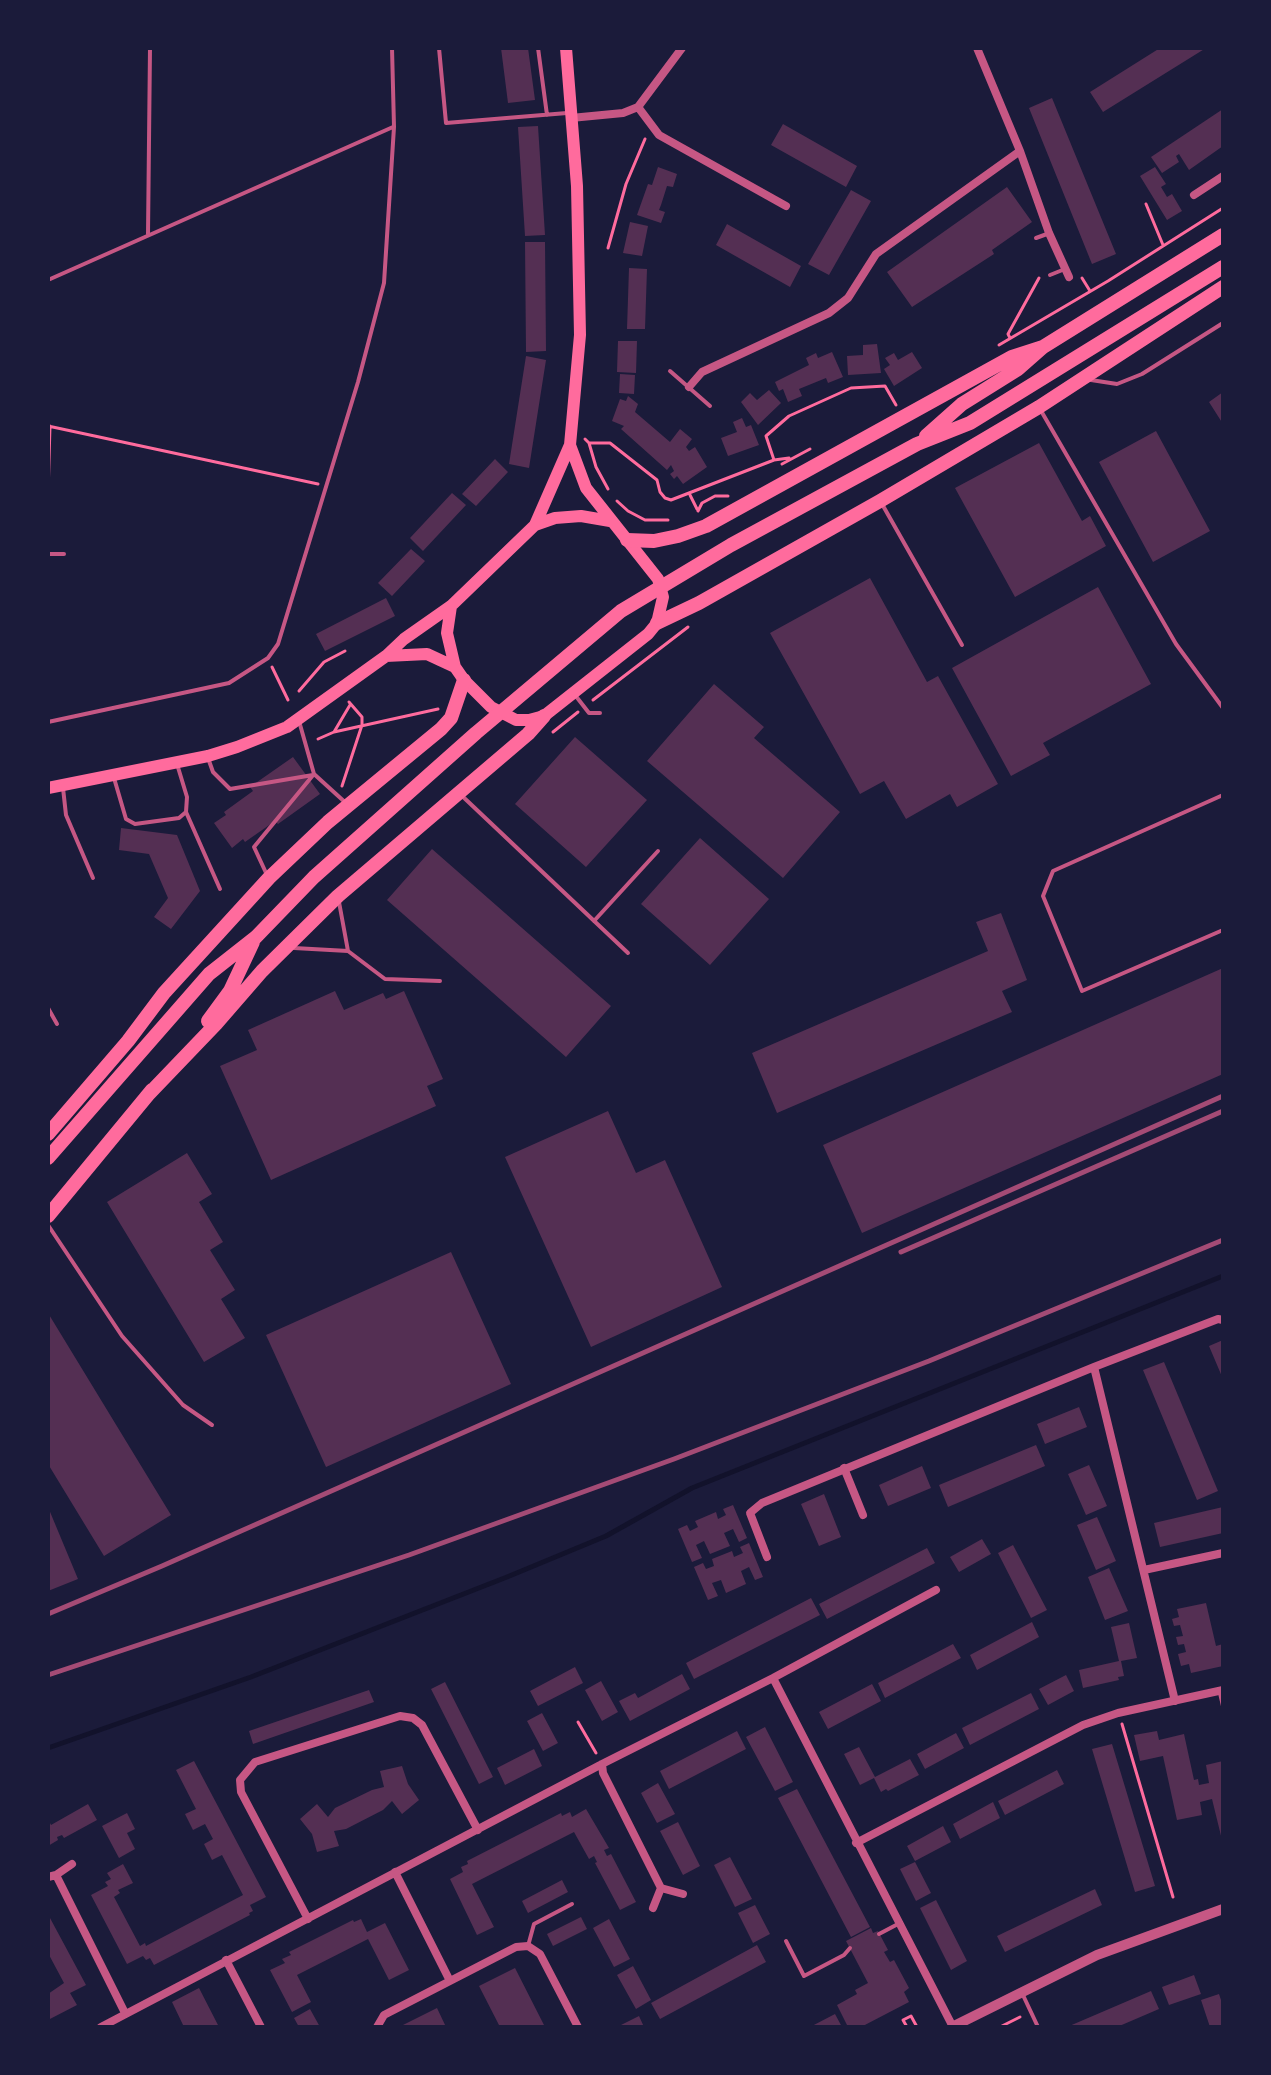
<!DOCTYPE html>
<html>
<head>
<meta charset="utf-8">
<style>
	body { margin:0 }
	#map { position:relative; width:1271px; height:2075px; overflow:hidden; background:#1b1b3a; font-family:Rubik,sans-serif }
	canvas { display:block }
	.frame { position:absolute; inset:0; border:50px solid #1b1b3a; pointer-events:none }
</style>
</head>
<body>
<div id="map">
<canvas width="1271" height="2075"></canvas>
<div class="frame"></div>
</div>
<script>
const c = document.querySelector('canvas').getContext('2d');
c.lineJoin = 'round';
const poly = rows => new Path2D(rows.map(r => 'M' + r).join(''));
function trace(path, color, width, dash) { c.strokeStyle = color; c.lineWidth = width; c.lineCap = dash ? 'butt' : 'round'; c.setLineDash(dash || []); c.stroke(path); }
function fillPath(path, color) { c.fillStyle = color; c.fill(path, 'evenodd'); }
const stream = poly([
	[48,1748,251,1677,507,1577,606,1536,692,1488,1223,1276]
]);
const building = poly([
	[501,48,528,48,535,100,508,103],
	[1160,48,1206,48,1103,112,1090,92],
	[1052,98,1116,254,1092,264,1029,108],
	[1223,109,1223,146,1189,170,1179,154,1176,156,1179,162,1162,173,1151,157],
	[783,124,857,166,846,187,771,145],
	[538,126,545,235,525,236,518,127],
	[658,167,677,174,673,187,667,186,661,205,659,210,665,212,661,223,637,215,648,184,652,185],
	[1155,167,1166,184,1161,187,1167,197,1172,194,1182,211,1167,220,1140,176],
	[1007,187,1032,222,992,250,994,254,912,307,887,272],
	[851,190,871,201,829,275,808,264],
	[630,222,648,226,642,256,623,253],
	[727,224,801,266,790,287,716,245],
	[525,242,545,242,546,351,526,352],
	[629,268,647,269,645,329,627,329],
	[618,341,637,341,636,373,617,372],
	[877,344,881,373,848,375,847,356,863,355,863,345],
	[832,352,843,377,828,383,826,378,799,389,802,396,788,402,783,389,779,391,775,382,809,365,806,358,816,353,818,358],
	[912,352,922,368,894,386,884,369,890,365,885,358,894,353,898,360],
	[526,356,546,360,529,468,509,464],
	[620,374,635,375,634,394,619,393],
	[769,390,781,403,758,425,741,402,750,393,757,400],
	[1223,392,1223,424,1209,402],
	[628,396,638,404,635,412,670,442,680,429,692,439,686,447,689,451,695,447,707,467,683,484,677,476,674,479,670,474,674,471,671,465,667,470,621,429,624,426,612,421,620,399,626,401],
	[742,418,746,427,751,425,759,445,728,456,721,438,737,432,733,422],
	[1156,431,1210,531,1153,562,1099,462],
	[1039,443,1082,521,1090,516,1106,546,1015,597,955,488],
	[495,459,508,472,476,506,462,494],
	[452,493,466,505,423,551,410,538],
	[411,549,425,561,392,596,378,583],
	[870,578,927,682,938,676,998,784,957,807,950,794,906,819,884,781,860,794,770,633],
	[1098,587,1151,684,1043,743,1050,755,1011,776,952,668],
	[386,598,395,616,325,651,316,634],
	[714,684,764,727,754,738,840,812,783,878,647,761],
	[575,737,647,800,586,867,515,804],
	[293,757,320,794,278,824,275,821,245,842,243,839,232,848,214,823,226,815,224,812,253,791,250,787],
	[121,828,177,835,200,891,171,929,154,917,168,898,149,854,119,850],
	[700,838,769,899,710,965,641,904],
	[432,849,611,1006,566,1057,387,900],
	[1001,913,1027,980,1002,991,1012,1012,777,1113,752,1053,988,951,976,922],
	[1223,968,1223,1074,862,1233,823,1145],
	[335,991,344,1010,383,993,386,999,404,991,443,1079,427,1086,436,1106,271,1180,220,1066,257,1050,248,1030],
	[608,1111,636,1173,665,1160,722,1287,591,1347,505,1157],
	[187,1153,212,1194,199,1202,223,1242,210,1250,235,1290,221,1299,245,1338,204,1362,107,1202],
	[451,1252,511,1384,326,1467,266,1335],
	[48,1313,171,1515,104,1556,48,1464],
	[1223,1340,1223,1379,1209,1346],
	[1164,1362,1218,1491,1197,1500,1143,1370],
	[1079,1407,1087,1427,1045,1444,1037,1424],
	[1036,1445,1045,1466,948,1507,939,1485],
	[1089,1465,1107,1506,1086,1515,1068,1474],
	[922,1466,931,1488,888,1506,879,1485],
	[824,1494,841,1537,819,1546,801,1504],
	[733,1505,747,1538,739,1542,733,1529,724,1533,730,1546,710,1554,704,1541,696,1545,702,1558,692,1562,678,1529,687,1525,690,1531,698,1527,695,1521,716,1512,718,1519,726,1515,723,1509],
	[48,1507,78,1579,48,1591],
	[1223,1507,1223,1533,1160,1547,1154,1523],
	[1097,1517,1116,1561,1096,1570,1077,1525],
	[982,1539,991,1554,959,1572,950,1557],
	[749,1543,763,1577,755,1580,749,1567,741,1571,746,1584,726,1593,721,1580,712,1583,718,1596,708,1600,694,1567,703,1563,706,1569,714,1566,712,1559,732,1551,734,1557,743,1553,740,1547],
	[1013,1545,1047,1610,1031,1618,998,1553],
	[927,1548,935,1563,827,1619,819,1604],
	[1109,1568,1128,1611,1105,1620,1088,1577],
	[811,1598,820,1615,694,1679,686,1663],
	[1206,1603,1216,1646,1223,1644,1223,1666,1191,1673,1189,1664,1181,1666,1178,1654,1186,1652,1184,1644,1178,1645,1176,1637,1183,1636,1180,1625,1174,1626,1172,1619,1179,1617,1177,1609],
	[1032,1622,1039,1637,977,1670,970,1655],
	[1129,1623,1137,1658,1121,1661,1124,1676,1118,1677,1119,1680,1083,1688,1079,1670,1119,1661,1111,1627],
	[953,1644,961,1658,885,1698,878,1683],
	[575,1667,583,1683,538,1706,530,1691],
	[682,1674,690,1689,630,1721,619,1701,635,1693,638,1698],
	[1066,1675,1074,1691,1048,1705,1039,1689],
	[601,1681,618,1712,602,1721,585,1690],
	[445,1682,493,1777,479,1784,431,1689],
	[872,1684,881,1701,828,1729,819,1712],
	[369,1690,374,1702,253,1744,249,1731],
	[1031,1693,1039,1709,970,1745,962,1728],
	[542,1713,558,1743,543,1751,527,1721],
	[765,1727,793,1782,775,1791,746,1737],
	[737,1731,746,1749,669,1789,660,1771],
	[1157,1731,1159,1740,1184,1734,1194,1780,1198,1779,1199,1785,1209,1783,1206,1765,1223,1761,1223,1844,1212,1799,1200,1802,1202,1815,1177,1820,1163,1756,1140,1761,1134,1735],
	[956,1733,964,1748,925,1769,917,1754],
	[1112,1744,1155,1886,1135,1892,1092,1749],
	[859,1747,875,1777,910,1759,919,1775,888,1791,886,1789,881,1792,874,1778,860,1785,844,1754],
	[534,1749,542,1766,505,1785,497,1768],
	[194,1761,266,1897,250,1905,253,1911,249,1913,250,1915,154,1965,150,1958,146,1960,143,1956,127,1964,91,1895,108,1886,105,1882,111,1879,107,1873,123,1864,133,1883,118,1890,120,1893,114,1897,140,1946,145,1943,146,1946,243,1895,222,1855,212,1860,204,1844,213,1839,205,1824,193,1830,185,1814,196,1809,176,1770],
	[402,1766,408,1784,419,1800,402,1814,392,1801,383,1810,346,1829,334,1831,339,1846,317,1852,312,1834,300,1819,317,1804,328,1817,335,1808,372,1790,384,1787,380,1771],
	[1057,1770,1064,1784,1005,1815,998,1801],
	[658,1783,675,1814,657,1823,641,1793],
	[797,1789,870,1927,851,1937,778,1798],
	[993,1802,1000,1818,960,1839,953,1824],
	[88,1804,97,1820,64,1838,62,1835,57,1837,58,1840,48,1846,48,1819,51,1825],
	[586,1809,609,1848,604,1850,607,1856,611,1854,636,1902,620,1910,595,1863,597,1862,594,1856,589,1859,574,1832,472,1884,494,1927,477,1935,450,1879,463,1872,461,1867,468,1864,467,1861,561,1813,562,1816,570,1812,572,1817],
	[127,1813,135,1829,127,1833,135,1849,119,1858,102,1826],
	[678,1822,700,1866,683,1875,660,1831],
	[943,1826,951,1842,915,1861,907,1846],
	[730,1857,752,1899,735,1907,714,1865],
	[915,1862,931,1893,916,1901,900,1869],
	[562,1880,568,1892,528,1913,522,1901],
	[1095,1889,1102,1905,1005,1952,997,1936],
	[936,1900,967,1961,951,1970,920,1908],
	[755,1905,770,1934,753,1943,738,1913],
	[581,1917,587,1929,553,1946,547,1934],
	[50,1918,86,1985,70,1993,77,2005,48,2020,48,1994,64,1983,48,1953,48,1920],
	[361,1919,367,1932,385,1923,409,1970,389,1980,368,1939,297,1975,311,2002,292,2012,270,1970,285,1963,282,1959,291,1955,289,1952,353,1920,354,1922],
	[609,1919,630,1959,614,1967,593,1928],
	[871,1928,873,1933,878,1931,888,1950,884,1952,890,1962,894,1960,909,1988,904,1992,909,2002,861,2027,848,2027,837,2005,857,1994,855,1990,868,1983,846,1941],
	[757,1945,766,1962,660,2019,651,2003],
	[633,1966,651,2000,636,2009,617,1975],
	[515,1968,545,2027,500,2027,479,1986],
	[1194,1975,1201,1994,1169,2005,1162,1987],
	[199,1988,219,2027,184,2027,172,2002],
	[1151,1991,1159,2009,1117,2027,1067,2027],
	[1219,1994,1223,2006,1223,2027,1210,2027,1201,2000],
	[437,2008,446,2027,399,2027],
	[310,2009,320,2027,299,2027,294,2018],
	[835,2014,842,2027,810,2027],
	[639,2016,644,2027,617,2027]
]);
const path = poly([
	[1146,204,1163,245],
	[608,248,626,184,645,139],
	[1082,278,1090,291],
	[1010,338,1008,334,1039,278],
	[999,345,1108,281,1223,208],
	[48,426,318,484],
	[585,439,589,443,596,467,608,489],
	[589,443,610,443,657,480,660,492,665,498,671,500,774,460,789,458],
	[774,460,766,436,789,416,851,388,885,386,896,405],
	[782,464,810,449],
	[48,495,50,426],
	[690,495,697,509],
	[617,501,628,511,645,520,668,520],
	[698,511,702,503,715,496,728,496],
	[272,667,288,700],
	[299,691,324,662,345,651],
	[593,700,688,627],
	[334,732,350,705],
	[553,732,578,712],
	[318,739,334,732,438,709],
	[342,786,362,725,362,717,349,702],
	[578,1722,596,1753],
	[1122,1724,1173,1897],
	[907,2027,903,2020,911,2016,917,2027],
	[1000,2027,1020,2017]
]);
const service = poly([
	[439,48,446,123,567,113],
	[538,48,547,115],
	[148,234,150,48],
	[1036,238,1047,234],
	[1050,275,1065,269],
	[48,280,393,127],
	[670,371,710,406],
	[1091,380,1117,384,1142,374,1223,323],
	[1040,409,1176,644,1223,708],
	[882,504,962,645],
	[48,554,64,554],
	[575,695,589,713,600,713],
	[299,721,314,774,347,804],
	[48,722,229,683,268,658,278,644,358,382,384,283,394,127,392,48],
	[208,758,213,772,230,789,313,775],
	[114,778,126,819,135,824,179,818,186,812,187,797,177,764],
	[63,788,66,815,93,878],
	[460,794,628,953],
	[1223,795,1053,871,1043,896,1082,991,1223,930],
	[186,812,220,889],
	[267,875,254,847,314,774],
	[594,921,658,851],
	[294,948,348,951,339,902],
	[348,951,385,979,440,981],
	[48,1008,57,1024],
	[48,1225,122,1336,183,1405,212,1425],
	[1220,1693,1223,1706],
	[879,1934,898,1924],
	[786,1941,804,1976,844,1955,850,1948],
	[528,1946,534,1924,572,1904],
	[1022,1993,1038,2027]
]);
const minor = poly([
	[977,48,1020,151,1049,233,1069,277],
	[638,107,659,135,786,206],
	[571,118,623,113,638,107,682,48],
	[1194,195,1223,176],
	[689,387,702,372,829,313,848,298,876,254,1020,151],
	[1094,1367,1175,1701],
	[844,1468,863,1515],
	[767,1557,750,1513,762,1503,1094,1367,1218,1319,1223,1320],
	[1144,1570,1223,1553],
	[773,1678,953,2027],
	[602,1764,603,1773,661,1888],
	[856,1843,1083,1725,1118,1713,1223,1690],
	[395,1872,450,1981],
	[56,1875,72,1864],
	[48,1877,56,1875,125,2013],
	[653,1908,661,1888,683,1894],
	[308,1919,241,1792,240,1780,255,1762,400,1716,413,1718,422,1725,478,1830],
	[226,1960,261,2027],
	[101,2027,602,1764,773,1678,936,1590],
	[377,2027,384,2015,516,1947,528,1946,540,1954,578,2027]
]);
const tertiary = poly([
	[952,2027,1097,1955,1223,1909]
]);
const primary = poly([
	[535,525,570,445,580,335,577,186,566,48],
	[451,606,447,633,455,667,464,680,491,707,516,720,529,720,544,716,648,634,657,623,663,597,658,579,586,488,570,445],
	[386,656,427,654,455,667],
	[48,788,208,756,237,747,287,727,386,656,404,639,451,606,535,525,555,518,581,516,610,521]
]);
const trunk = poly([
	[926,436,962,404,1018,369,1043,347,1223,235],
	[627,540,654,541,678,536,706,526,1012,357,1043,347],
	[657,623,699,603,880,501,1039,407,1223,287],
	[208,1021,230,991,253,942],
	[146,1097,216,1024,262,971,338,896,528,734,544,716],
	[48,1134,128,1041,164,993,269,878,328,822,441,729,451,718,464,680],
	[48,1158,209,974,256,937,314,877,476,733,621,611,731,545,917,444,970,423,1223,267],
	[48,1216,152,1090]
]);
const rail = poly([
	[901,1252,1223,1111],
	[48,1614,162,1566,1223,1096],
	[48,1675,409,1555,674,1459,929,1361,1223,1240]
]);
trace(stream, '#12122b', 5);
fillPath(building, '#542f53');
trace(path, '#ff6b9d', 3);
trace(service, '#c65784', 4);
trace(minor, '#c65784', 8);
trace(tertiary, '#c65784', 10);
trace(primary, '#ff6b9d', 12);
trace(trunk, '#ff6b9d', 14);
trace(rail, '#a44b75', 5);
</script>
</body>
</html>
